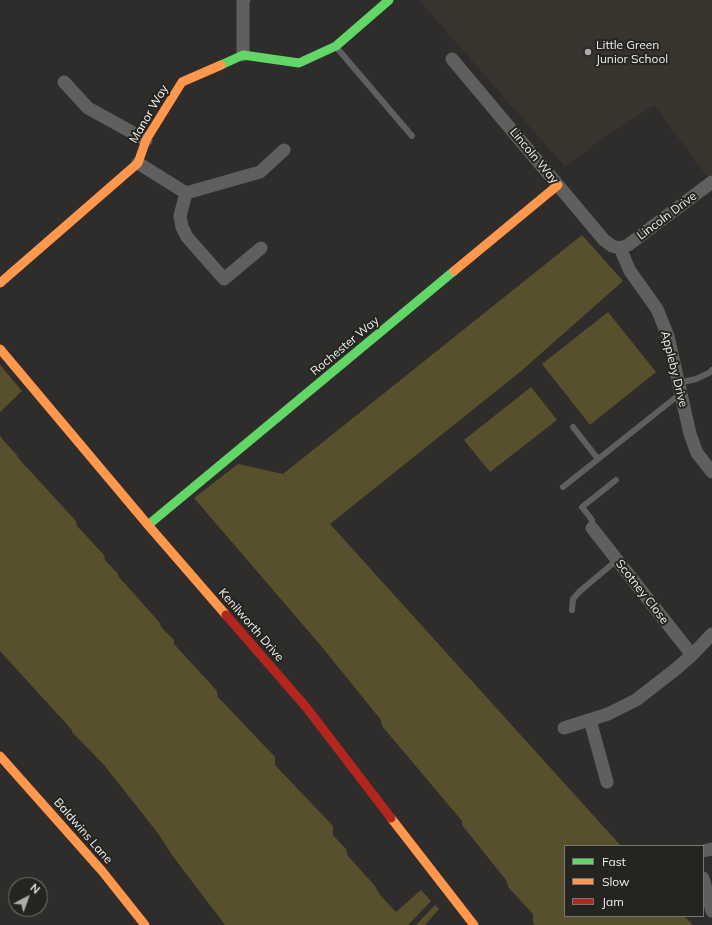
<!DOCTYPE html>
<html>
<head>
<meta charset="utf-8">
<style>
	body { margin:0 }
	#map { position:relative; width:712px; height:925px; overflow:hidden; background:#2e2d2c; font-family:Mulish,sans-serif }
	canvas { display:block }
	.legend { position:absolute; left:564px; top:845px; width:140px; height:72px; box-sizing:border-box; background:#252421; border:1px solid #767673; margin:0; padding:5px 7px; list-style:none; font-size:12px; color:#f0f0ee }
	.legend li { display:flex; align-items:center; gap:8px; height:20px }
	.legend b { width:20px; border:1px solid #767673 }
	.north { position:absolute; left:8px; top:877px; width:40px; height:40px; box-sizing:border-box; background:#252421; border:1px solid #767673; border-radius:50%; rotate:41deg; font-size:11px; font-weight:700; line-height:16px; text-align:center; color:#f0f0ee }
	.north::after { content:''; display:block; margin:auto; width:14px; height:18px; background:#acacaa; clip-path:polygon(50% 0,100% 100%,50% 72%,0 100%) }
</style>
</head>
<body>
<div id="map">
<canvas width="712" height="925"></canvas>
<ul class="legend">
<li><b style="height:5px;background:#63d668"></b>Fast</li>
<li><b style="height:5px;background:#ff974d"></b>Slow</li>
<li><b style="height:5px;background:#b3261e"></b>Jam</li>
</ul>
<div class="north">N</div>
</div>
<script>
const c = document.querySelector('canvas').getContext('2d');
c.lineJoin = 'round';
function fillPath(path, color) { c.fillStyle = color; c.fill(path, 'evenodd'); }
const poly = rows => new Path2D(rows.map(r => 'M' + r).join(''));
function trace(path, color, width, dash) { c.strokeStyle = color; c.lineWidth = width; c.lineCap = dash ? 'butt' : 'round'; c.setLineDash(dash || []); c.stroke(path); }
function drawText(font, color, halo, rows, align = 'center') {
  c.font = font + ' Mulish,sans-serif'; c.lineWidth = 4; c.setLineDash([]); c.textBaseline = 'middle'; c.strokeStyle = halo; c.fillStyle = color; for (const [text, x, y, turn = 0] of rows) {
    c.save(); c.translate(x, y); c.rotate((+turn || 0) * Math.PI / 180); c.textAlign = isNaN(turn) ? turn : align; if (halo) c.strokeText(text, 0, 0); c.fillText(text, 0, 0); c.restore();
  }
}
const built = poly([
	[419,0,712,0,712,183,654,105,598,142,565,167]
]);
const green = poly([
	[582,235,623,281,520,372,330,524,621,846,565,846,565,916,684,916,693,925,535,925,533,923,533,914,509,888,506,880,462,825,462,821,382,726,381,720,322,647,194,498,238,464,283,474],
	[608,312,656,372,590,425,542,364],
	[0,365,22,391,0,412],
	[531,387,557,420,490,472,464,440],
	[0,435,3,440,16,454,19,459,76,521,77,526,104,555,105,560,118,574,118,576,160,623,161,627,174,640,174,644,217,691,218,697,275,757,275,765,333,826,333,835,346,849,348,856,375,886,380,895,396,912,421,890,431,901,408,925,225,925,172,855,157,832,104,765,72,732,72,730,0,651],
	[435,905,439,909,425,925,416,925]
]);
const lane = poly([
	[337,48,412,136],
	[678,383,696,379,709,373,712,370],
	[573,427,598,459],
	[563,487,680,394],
	[592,528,592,520,582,507,616,480],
	[572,610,573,599,579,592,617,560]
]);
const street = poly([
	[243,55,243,1,244,0],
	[452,59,604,240,612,246,620,248,628,245,712,182],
	[64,82,88,108,146,140],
	[138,163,186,193,260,172,284,150],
	[186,193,180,216,182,227,187,237,224,279,261,248],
	[620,248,630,271,657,309,668,336,690,434,697,453,712,472],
	[592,528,692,655],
	[590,720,607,782],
	[564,728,608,714,636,700,676,669,692,655,712,634],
	[703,851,712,849],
	[703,878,712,911]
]);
const fast = poly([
	[221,65,243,55,299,63,336,46,389,0],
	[148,525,454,271]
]);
const slow = poly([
	[454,271,558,185],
	[0,283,138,163,146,140,182,82,221,65],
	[0,349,148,525,226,615],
	[0,756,102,871,145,925],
	[391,818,474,925]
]);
const jam = poly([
	[226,615,306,707,391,818]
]);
const markers = [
	[588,52,4,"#acacaa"]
];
const poiNames = [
	["Little Green",596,45],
	["Junior School",596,59]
];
const streetNames = [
	["Manor Way",149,114,-60],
	["Lincoln Way",534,156,50],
	["Lincoln Drive",667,216,-37],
	["Rochester Way",345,346,-40],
	["Appleby Drive",674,369,76],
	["Scotney Close",642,592,52],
	["Kenilworth Drive",251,625,49],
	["Baldwins Lane",83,831,49]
];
fillPath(built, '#36342c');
fillPath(green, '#58502c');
trace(lane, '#605f5e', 6);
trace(street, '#605f5e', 13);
trace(fast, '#63d668', 9);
trace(slow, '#ff974d', 9);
trace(jam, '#b3261e', 9);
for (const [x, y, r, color] of markers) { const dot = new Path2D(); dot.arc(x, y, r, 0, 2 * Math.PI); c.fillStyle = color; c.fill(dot); trace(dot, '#252421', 1.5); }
drawText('12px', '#f0f0ee', '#252421', poiNames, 'left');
drawText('12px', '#f0f0ee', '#252421', streetNames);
</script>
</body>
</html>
